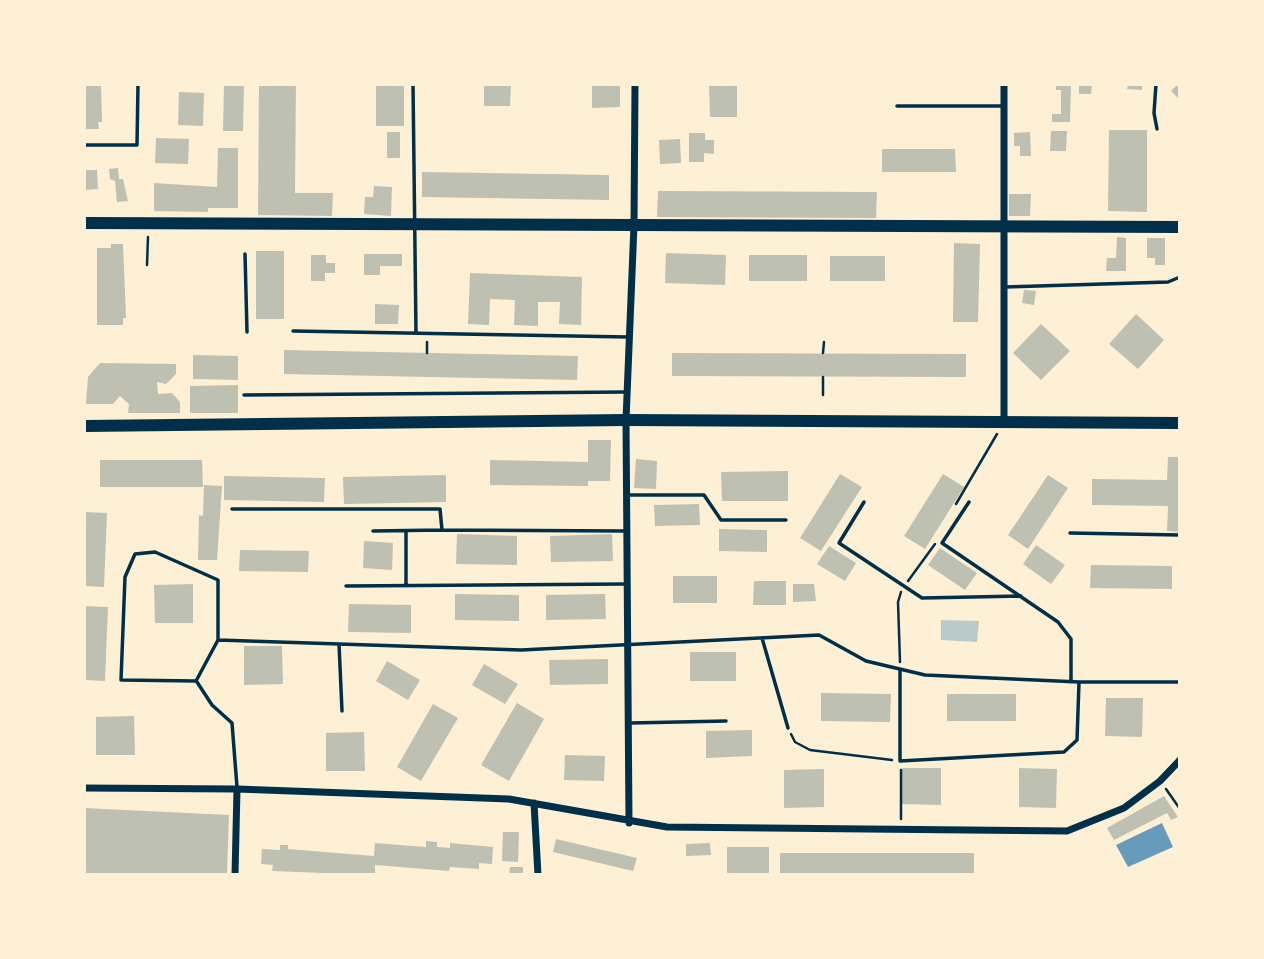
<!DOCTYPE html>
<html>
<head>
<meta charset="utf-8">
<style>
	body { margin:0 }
	#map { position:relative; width:1264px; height:959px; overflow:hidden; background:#fdf0d5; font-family:Overpass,sans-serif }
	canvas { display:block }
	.frame { position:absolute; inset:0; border:86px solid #fdf0d5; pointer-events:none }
</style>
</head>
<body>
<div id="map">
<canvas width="1264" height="959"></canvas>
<div class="frame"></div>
</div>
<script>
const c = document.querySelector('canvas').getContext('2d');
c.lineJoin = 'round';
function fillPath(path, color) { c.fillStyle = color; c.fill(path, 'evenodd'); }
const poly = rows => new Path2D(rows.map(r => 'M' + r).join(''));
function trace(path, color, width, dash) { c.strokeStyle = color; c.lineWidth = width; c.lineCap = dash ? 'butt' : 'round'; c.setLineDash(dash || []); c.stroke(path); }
const green = poly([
	[941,620,979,621,977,642,941,640]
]);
const water = poly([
	[1162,823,1173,847,1128,867,1116,845]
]);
const building = poly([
	[84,84,101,84,102,122,98,122,99,129,84,129],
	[224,84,244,85,243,131,223,131],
	[259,84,296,84,295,193,333,193,332,216,258,215],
	[376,84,404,84,404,126,376,126],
	[484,84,511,84,510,106,484,106],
	[592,84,620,84,620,107,592,108],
	[709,84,737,84,737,117,710,117],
	[1056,84,1071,84,1070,122,1052,122,1052,114,1061,114,1061,90,1056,90],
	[1079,84,1092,84,1091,94,1079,94],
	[1128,84,1142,84,1142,90,1127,89],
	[1178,84,1180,84,1180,100,1171,91],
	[179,92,204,93,203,126,178,125],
	[1109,130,1147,130,1147,212,1108,211],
	[1051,131,1067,131,1066,151,1050,151],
	[387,132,400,132,400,158,387,158],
	[1030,132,1031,156,1020,156,1020,146,1014,146,1014,133],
	[689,133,705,133,705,140,714,140,714,154,704,153,704,162,689,162],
	[156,138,189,139,188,164,155,163],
	[680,139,681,163,660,164,659,140],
	[218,148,238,148,238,208,208,208,208,212,154,211,154,183,217,187],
	[882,149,955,149,956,172,882,172],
	[118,168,119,179,123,179,128,201,117,202,115,181,110,179,109,169],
	[84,170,97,170,98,189,84,190],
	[422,172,609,175,609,200,422,197],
	[374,186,392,187,391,216,364,214,365,197,373,197],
	[658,191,877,192,876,218,657,217],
	[1009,194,1031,194,1030,216,1009,216],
	[1117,237,1126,238,1126,271,1106,271,1107,258,1116,258],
	[1147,238,1165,238,1165,265,1155,265,1155,258,1147,258],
	[954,243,980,244,978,322,953,322],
	[111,244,123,244,126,318,123,318,123,325,97,325,97,248,111,248],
	[256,251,284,251,284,319,256,319],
	[666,253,726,255,725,285,665,283],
	[364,254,402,254,402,266,380,266,380,275,364,275],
	[311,255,326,255,326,263,335,263,335,273,325,273,325,281,311,281],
	[749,255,807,255,807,281,749,281],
	[830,256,885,256,885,281,830,281],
	[470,273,582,277,581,325,559,324,560,302,538,302,538,326,514,325,515,300,490,299,489,325,468,324],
	[1024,290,1036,291,1034,305,1022,303],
	[375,304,399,305,398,324,375,324],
	[1136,314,1164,340,1138,369,1109,344],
	[1041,324,1070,351,1041,380,1013,353],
	[284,350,578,356,577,380,284,374],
	[672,353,966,354,966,377,672,376],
	[193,355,238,356,238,380,193,379],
	[100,363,176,364,176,374,166,384,157,382,158,394,172,393,180,402,180,413,128,413,129,404,120,396,113,404,86,404,88,377],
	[238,385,238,413,190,413,190,386],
	[588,440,611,440,610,481,588,481,588,486,490,485,490,460,588,462],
	[1168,457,1180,457,1180,532,1167,531,1168,506,1092,505,1092,479,1167,480],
	[636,459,657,461,656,489,634,488],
	[100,460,202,460,203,487,100,487],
	[788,471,788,501,722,501,721,472],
	[840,474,862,487,821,551,800,538],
	[943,474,964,487,925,549,904,536],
	[446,475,446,502,344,504,343,477],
	[1048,475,1068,488,1028,549,1008,535],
	[224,476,325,478,324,502,224,500],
	[204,485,222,486,217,560,198,560,199,515,203,516],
	[699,504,700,525,655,526,654,505],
	[84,512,107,513,104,587,84,586],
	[719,529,767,530,767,552,719,551],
	[457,534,517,536,517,565,456,564],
	[612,534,613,561,551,562,550,536],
	[364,541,393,543,392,570,363,568],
	[1036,545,1065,565,1051,584,1023,564],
	[829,546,856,563,845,581,817,564],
	[940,548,977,573,965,590,928,565],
	[240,550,309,551,308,572,239,571],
	[1091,565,1172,566,1172,589,1090,588],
	[673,576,717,576,717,603,673,603],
	[754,581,786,581,786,605,753,605],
	[193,584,193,623,155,623,154,585],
	[793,584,814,584,816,601,793,602],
	[455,594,519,595,519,621,455,620],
	[605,594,606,619,546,620,546,595],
	[349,604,411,605,411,633,348,632],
	[84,606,108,607,105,681,84,680],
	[244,646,282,646,283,684,244,685],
	[690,652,736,652,736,681,690,681],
	[608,659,608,684,550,685,549,660],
	[387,661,420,680,408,700,376,681],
	[484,664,518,684,505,704,472,685],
	[821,693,891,694,890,722,821,721],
	[947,694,1016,694,1016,721,947,721],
	[1106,698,1143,698,1142,737,1105,736],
	[517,703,544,719,509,781,481,765],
	[433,704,458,718,421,781,397,767],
	[134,716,135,755,96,755,96,717],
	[752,730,752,756,706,758,706,731],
	[364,732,365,771,326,771,326,733],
	[565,755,605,756,604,781,564,780],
	[902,768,941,768,941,805,902,804],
	[1019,768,1057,769,1056,808,1019,807],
	[824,769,824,807,784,808,784,770],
	[1164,796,1178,817,1171,820,1167,813,1114,840,1107,828],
	[84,808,229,815,227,873,84,874],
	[503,832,519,832,518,862,502,861],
	[556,839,637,858,633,871,553,852],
	[426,841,437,842,437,847,450,848,450,843,493,847,492,864,479,863,479,869,450,867,449,871,375,865,375,875,272,871,273,865,261,864,262,849,280,850,280,845,288,845,288,849,374,856,375,843,426,847],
	[710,843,711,855,686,856,686,844],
	[727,847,769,847,769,875,727,874],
	[780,853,974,853,974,875,780,875],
	[510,867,523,867,523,875,509,875]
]);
const path = poly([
	[147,265,148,237],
	[427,353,427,342],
	[823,353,824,342],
	[823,395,823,377],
	[956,504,997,434],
	[908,581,935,544],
	[900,662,898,602,901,592],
	[791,734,795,742,810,750,892,760],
	[901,770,901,819],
	[1166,789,1180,809]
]);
const service = poly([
	[413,84,416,333],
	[1156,84,1154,113,1157,129],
	[897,106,1004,106],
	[84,145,137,145,138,84],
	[245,254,247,332],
	[1005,287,1168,282,1180,277],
	[293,331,628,337],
	[244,395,626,392],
	[629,495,704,495,721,520,786,520],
	[864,502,839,543,922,598,1021,596],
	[969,502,942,543,1058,622,1071,639,1071,682],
	[232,509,440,509,442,530,625,531],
	[373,531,442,530],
	[1070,533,1180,535],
	[346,586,626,584],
	[406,586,406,531],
	[762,638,788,728],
	[218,640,218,580,155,552,135,554,125,577,121,680,196,681,218,640,521,650,819,635,866,661,925,675,1079,682,1180,682],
	[339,644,342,711],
	[900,670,900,761,1064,752,1077,740,1079,682],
	[197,682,212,705,232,723,237,787],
	[630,723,726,721]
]);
const minor = poly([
	[1004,84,1004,423],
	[84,788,237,789,509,799,667,827,1067,831,1124,808,1160,781,1180,760],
	[534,803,538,875],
	[629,823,626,420,634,225,635,84],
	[235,875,237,789]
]);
const primary = poly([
	[84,223,1180,227],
	[84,426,626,420,1180,423]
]);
fillPath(green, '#b9caca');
fillPath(water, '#669bbc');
fillPath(building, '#bec0b2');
trace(path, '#003049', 2.5);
trace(service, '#003049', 3.5);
trace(minor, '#003049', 7);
trace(primary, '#003049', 12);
</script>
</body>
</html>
